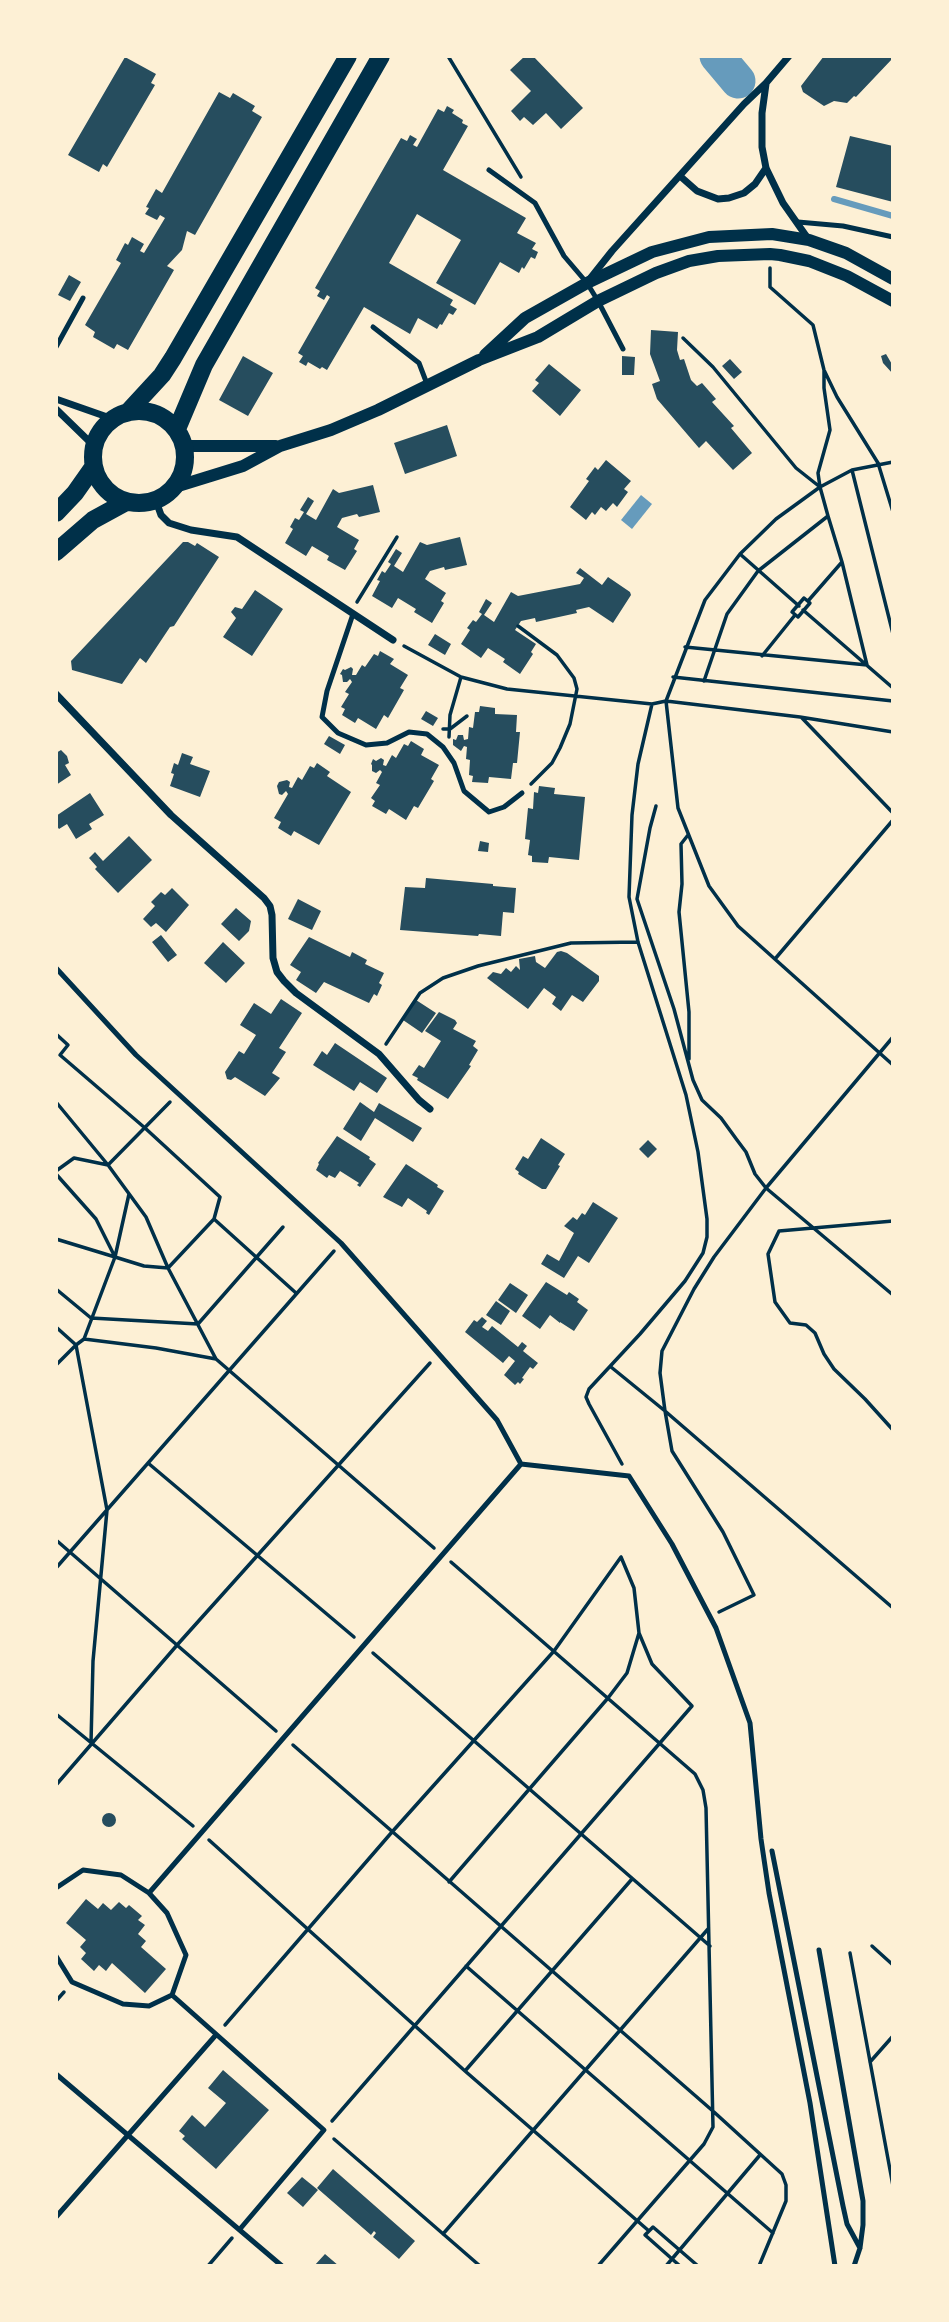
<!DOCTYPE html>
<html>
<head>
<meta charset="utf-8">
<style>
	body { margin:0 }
	#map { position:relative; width:949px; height:2322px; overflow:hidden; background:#fdf0d5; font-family:Mulish,sans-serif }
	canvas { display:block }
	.frame { position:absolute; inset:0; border:58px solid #fdf0d5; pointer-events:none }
</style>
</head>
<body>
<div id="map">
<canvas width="949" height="2322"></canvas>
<div class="frame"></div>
</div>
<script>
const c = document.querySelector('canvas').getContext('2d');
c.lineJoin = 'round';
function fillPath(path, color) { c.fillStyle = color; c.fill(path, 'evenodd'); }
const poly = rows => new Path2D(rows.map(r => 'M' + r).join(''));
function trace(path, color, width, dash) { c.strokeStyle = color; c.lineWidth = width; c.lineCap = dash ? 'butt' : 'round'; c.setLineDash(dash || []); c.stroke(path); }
const water = poly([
	[641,495,652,504,632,529,621,520]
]);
const stream = poly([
	[834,199,893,216]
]);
const river = poly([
	[717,56,738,81]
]);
const building = poly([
	[525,56,533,56,583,108,561,129,546,113,533,125,524,117,520,121,511,111,531,91,510,70],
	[824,56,893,56,893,58,856,97,854,96,847,103,834,101,824,106,803,92,801,86],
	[125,57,156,74,151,83,155,85,107,167,103,164,99,172,68,155],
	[219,92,230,98,233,93,255,106,252,111,262,117,195,235,187,231,182,250,167,266,174,270,128,350,117,344,114,349,93,337,95,332,85,325,121,263,116,260,125,243,128,245,132,237,144,244,140,251,144,253,165,218,160,215,157,220,145,214,149,208,146,207,156,189,162,193],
	[447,106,454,110,452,113,463,120,462,123,468,126,443,170,526,218,517,233,536,243,532,249,538,252,535,259,531,257,524,269,522,267,519,273,500,262,475,305,436,283,461,240,417,214,389,263,453,300,450,305,457,309,453,315,449,313,442,325,440,324,437,329,418,318,410,334,364,307,327,370,322,367,320,369,308,362,306,366,299,362,303,356,298,353,330,297,327,295,324,300,317,296,320,291,315,288,401,138,407,141,410,135,417,139,413,145,417,147,438,109,444,112],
	[850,136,893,146,893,202,836,187],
	[69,275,81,282,70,301,58,295],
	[651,330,678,332,677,350,680,360,684,359,691,380,697,386,702,383,716,399,712,402,734,426,731,428,752,453,733,470,706,441,699,448,657,399,652,384,660,381,650,354],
	[886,354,893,366,893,374,883,363,881,356],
	[243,356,273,373,248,416,219,400],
	[622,356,635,357,634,375,622,375],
	[730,359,742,372,734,379,722,366],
	[549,364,581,390,560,416,532,391,539,383,535,380],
	[447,425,457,456,405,474,394,443],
	[606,460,631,481,624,489,628,492,617,507,613,503,606,511,601,507,595,515,592,512,586,520,570,507,589,481,586,479,595,467,598,470],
	[373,485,380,512,359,517,357,514,342,518,337,527,359,540,354,549,357,551,345,570,327,560,329,556,312,546,306,556,285,543,293,529,290,527,295,518,299,520,304,512,300,510,308,497,314,501,306,514,316,520,333,489,339,493],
	[460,537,467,565,445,570,444,567,430,571,425,579,446,593,441,601,444,603,432,623,414,612,416,609,398,598,392,608,372,596,380,581,377,580,382,571,385,573,391,564,388,562,396,549,402,553,394,566,403,572,420,542,427,545],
	[183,542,188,542,195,546,197,543,219,557,174,626,170,627,146,663,140,658,122,684,72,670,71,661],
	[580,568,602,585,608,577,630,592,631,595,613,623,589,607,576,610,577,613,536,622,535,618,521,621,515,630,536,644,531,652,533,654,520,674,503,662,505,659,488,648,481,658,461,644,470,630,467,628,473,620,476,622,482,614,479,612,486,599,492,603,484,615,494,622,511,592,518,596,580,584,584,578,576,573],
	[255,590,283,609,252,656,223,637,236,618,231,612,235,607,242,609],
	[435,634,451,644,445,655,428,645],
	[380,651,394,659,390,664,408,675,400,688,404,690,388,718,384,715,376,729,358,718,355,723,342,715,345,709,341,707,349,694,345,692,352,682,350,679,347,682,343,682,342,675,340,674,343,669,345,670,351,667,353,669,352,675,356,675,362,665,365,667,374,654,378,656],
	[480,706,495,708,495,714,517,715,516,732,520,732,517,763,513,763,511,779,489,777,488,783,472,782,473,776,469,775,470,760,466,759,467,747,464,746,461,751,453,745,453,739,456,740,458,735,463,735,464,740,468,739,469,727,473,728,475,712,479,712],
	[426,711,438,718,433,726,421,719],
	[329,736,345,745,340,754,324,744],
	[411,741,424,749,421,755,439,765,431,779,434,781,418,808,414,806,406,820,389,809,386,814,372,806,375,801,371,798,380,785,376,783,382,772,380,770,376,773,372,771,372,765,371,764,373,759,376,761,381,758,384,760,383,765,386,766,392,755,396,758,404,744,408,746],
	[61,750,67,756,69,763,65,765,71,775,56,785,56,753],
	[182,753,193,757,190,764,210,771,200,797,170,786,174,774,171,773,174,763,178,765],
	[317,763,330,772,327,776,351,792,319,845,294,831,291,836,278,828,281,822,274,818,288,794,286,791,282,795,279,794,277,786,279,782,287,780,290,782,289,787,292,788,298,777,302,780,310,766,314,768],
	[539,786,555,788,554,794,585,797,579,860,549,857,548,863,532,862,532,856,528,855,530,840,525,839,528,808,533,809,534,792,538,793],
	[90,793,104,815,89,824,92,829,76,839,67,824,59,829,56,825,56,816],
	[129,836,152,860,118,893,95,869,97,867,89,858,95,852,103,861],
	[480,841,489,843,488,852,478,851],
	[426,878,493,884,493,886,516,888,514,913,503,912,501,936,479,934,478,936,400,930,405,887,425,888],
	[172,888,189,905,166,932,156,923,151,927,143,919,155,906,151,902,161,892,165,895],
	[298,899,321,911,312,930,288,919],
	[236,908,251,921,249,931,239,941,221,924],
	[161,935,177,955,168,962,152,942],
	[309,937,350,957,352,952,367,960,365,964,384,973,379,983,382,985,377,996,374,994,369,1003,324,982,316,993,296,980,301,972,290,965],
	[223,942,245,963,226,983,204,963],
	[561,951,567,953,599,976,599,981,583,1002,572,995,561,1011,552,1004,556,997,544,988,528,1009,487,978,493,972,501,974,506,968,511,972,516,966,520,970,519,959,535,956,536,962,545,968,557,952],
	[281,999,302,1013,279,1048,286,1052,272,1073,280,1078,265,1096,235,1077,231,1080,227,1079,225,1072,239,1051,244,1054,256,1035,240,1025,254,1003,271,1014],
	[416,1000,436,1013,422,1033,403,1020],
	[439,1012,455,1020,457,1023,453,1029,476,1041,473,1046,478,1050,469,1065,471,1066,448,1099,417,1080,418,1078,412,1075,419,1065,424,1068,441,1041,425,1031],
	[335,1043,387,1078,377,1093,360,1082,354,1091,313,1065,322,1051,327,1055],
	[360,1102,374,1112,379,1103,422,1128,413,1142,375,1118,361,1141,343,1129],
	[337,1136,370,1157,369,1159,376,1164,360,1187,357,1185,359,1183,340,1171,335,1178,329,1175,327,1178,316,1170,319,1164,318,1163],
	[541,1138,565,1154,558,1165,560,1166,546,1189,542,1189,518,1174,519,1172,515,1169,523,1156,528,1159],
	[648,1140,657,1149,648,1158,639,1149],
	[406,1164,438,1185,437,1187,444,1191,429,1215,426,1213,427,1211,408,1198,402,1207,383,1197],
	[593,1202,618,1218,589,1263,578,1256,564,1278,541,1264,547,1254,559,1261,574,1233,564,1226,573,1217,577,1220,582,1213,585,1215],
	[546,1282,567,1295,569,1292,579,1299,577,1302,588,1310,574,1331,560,1322,560,1323,550,1315,540,1329,522,1316],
	[510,1283,528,1295,516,1313,498,1300],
	[496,1301,510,1311,501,1325,486,1315],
	[482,1317,487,1321,482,1327,488,1331,492,1326,518,1347,522,1342,527,1346,523,1351,538,1363,533,1369,530,1367,522,1378,524,1379,520,1384,518,1382,515,1385,504,1375,515,1361,509,1356,503,1363,465,1332,474,1320,477,1322],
	'102 1820a7 7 0 1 1 14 0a7 7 0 1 1-14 0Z',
	[86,1899,98,1909,103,1903,111,1910,119,1902,126,1908,129,1905,142,1916,138,1920,145,1925,138,1934,146,1941,141,1947,166,1969,145,1993,112,1963,106,1971,99,1965,94,1971,81,1959,86,1953,80,1947,86,1940,66,1923],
	[223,2070,269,2110,216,2169,182,2139,185,2136,179,2131,192,2115,205,2127,226,2103,208,2088],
	[333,2169,415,2241,399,2259,373,2237,376,2233,374,2231,371,2235,317,2188],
	[302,2177,318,2190,303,2207,287,2193],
	[325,2254,339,2266,314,2266]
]);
const path = poly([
	[448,56,521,177],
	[770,268,770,287,813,325,824,370,837,397,878,463,893,512],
	[683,338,713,367,796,468,820,487],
	[852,470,893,634],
	[740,554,799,606],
	[804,598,810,603,798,617,792,612,804,598],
	[808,601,842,562],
	[357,602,397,537],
	[803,610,893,688],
	[518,626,557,655,574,678,577,689,570,724,560,748,552,763,531,784],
	[404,646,461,677,507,689,652,704,666,701,705,600,740,554,776,519,820,487,852,470,893,462],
	[685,647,867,665,842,562,828,516],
	[762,656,795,615],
	[673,677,893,701],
	[704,681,727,614,758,571,828,516,820,487,818,473,830,430,824,388,824,370],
	[802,718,893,813],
	[443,729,450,729,467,716],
	[893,732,800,717,666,701,678,808,709,886,738,926,893,1065],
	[449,737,450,715,461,677],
	[656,806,650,828,637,899,674,1009,693,1080,702,1100,721,1118,737,1140,746,1152,755,1174,766,1188,893,1295],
	[688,835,681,844,682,884,679,912,689,1012,689,1059],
	[775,959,893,820],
	[56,1034,68,1045,60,1055,145,1128,220,1197,214,1219,296,1293],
	[893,1037,766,1188,714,1257,694,1289,662,1351,660,1373,665,1411,893,1608],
	[386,1044,420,993,443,978,478,966,571,943,638,942],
	[56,1102,108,1165,146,1217,168,1268,216,1359,434,1548],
	[56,1171,74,1158,108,1165,170,1102],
	[56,1174,96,1219,115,1257,144,1266,168,1268,214,1219],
	[893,1221,779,1231,768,1254,775,1302,790,1323,806,1325,815,1333,824,1354,834,1369,865,1399,893,1430],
	[56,1239,115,1257],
	[56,1289,91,1318,198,1324,283,1227],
	[56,1327,76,1345,107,1510,93,1661,91,1743],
	[84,1339,115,1257,129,1194],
	[56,1365,76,1345,84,1339,156,1348,216,1359],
	[611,1367,665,1411,672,1451,723,1532,754,1595,719,1612],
	[148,1463,354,1637],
	[622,1464,589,1404,586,1397,589,1389,640,1334,685,1281,703,1253,707,1237,707,1219,698,1152,686,1095,638,942,629,897,632,815,638,764,652,704],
	[56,1540,276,1731],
	[451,1562,695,1774,703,1790,706,1808,713,2127,704,2144,598,2266],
	[56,1568,334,1251],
	[373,1653,710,1946],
	[56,1714,193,1826],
	[293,1745,714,2112,782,2174,786,2185,786,2201,759,2266],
	[56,1785,178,1644,430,1363],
	[209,1840,465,2071,649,2231,653,2227,698,2266],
	[449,1882,608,1698,627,1673,639,1633],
	[872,1946,893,1965],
	[850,1953,893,2186],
	[466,1966,773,2233],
	[56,2001,64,1992],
	[225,2025,392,1832,554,1651,621,1557],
	[870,2062,893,2036],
	[465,2071,632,1879],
	[332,2121,692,1706,652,1664,639,1633,634,1588,621,1557],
	[334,2139,480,2266],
	[649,2231,645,2235,680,2266],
	[443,2234,708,1929],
	[208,2266,232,2238],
	[666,2266,760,2155]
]);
const service = poly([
	[489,170,535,203,564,256,587,283,598,301,623,349],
	[798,222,843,226,893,237],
	[373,327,419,363,427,384],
	[56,347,83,298],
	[353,614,327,691,322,717,338,733,366,745,387,743,409,732,427,734,443,747,454,763,464,791,489,812,504,807,522,793],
	[56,968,136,1055,341,1243,497,1420,521,1464],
	[521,1464,629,1476,672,1544,716,1628,750,1723,761,1839,769,1893,810,2103,835,2266],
	[772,1851,843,2206,847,2224,860,2248],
	[56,1888,83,1870,121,1875,149,1893,167,1913,186,1955,172,1995,149,2006,123,2004,72,1982,56,1956],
	[149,1893,521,1464],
	[819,1950,863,2201,863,2225,860,2248,854,2266],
	[172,1995,324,2130,240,2229],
	[56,2074,282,2266],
	[56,2217,215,2036]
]);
const minor = poly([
	[766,84,762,113,762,147,766,168,783,203,809,240],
	[680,176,697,191,718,199,729,198,744,193,755,184,766,168],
	[589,280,612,251,744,104,766,83,789,56],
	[56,399,113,419],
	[56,409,94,446],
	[156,501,161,515,169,523,191,530,237,537,393,640],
	[56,694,171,815,264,898,270,906,272,915,273,958,277,972,284,981,296,993,379,1054,419,1100,430,1109]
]);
const tertiary = poly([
	[485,355,525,318,587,283,652,252,709,237,772,234,809,240,846,253,893,279],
	[185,446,276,446],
	[175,487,243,466,280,446,331,430,378,410,479,360,538,337,598,301,656,273,689,261,718,256,770,254,780,255,809,261,847,276,893,301]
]);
const primary = poly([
	'93 457a46 46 0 1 1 92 0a46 46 0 1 1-92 0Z',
	[127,413,162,375,173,358,348,56],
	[177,429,204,365,381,56],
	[56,513,75,493,94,466],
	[56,552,93,520,126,502]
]);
fillPath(water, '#669bbc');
trace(stream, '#669bbc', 6);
trace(river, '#669bbc', 35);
fillPath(building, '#264d5e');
trace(path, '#003049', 3.5);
trace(service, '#003049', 5);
trace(minor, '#003049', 7);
trace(tertiary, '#003049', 12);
trace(primary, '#003049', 18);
</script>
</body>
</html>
